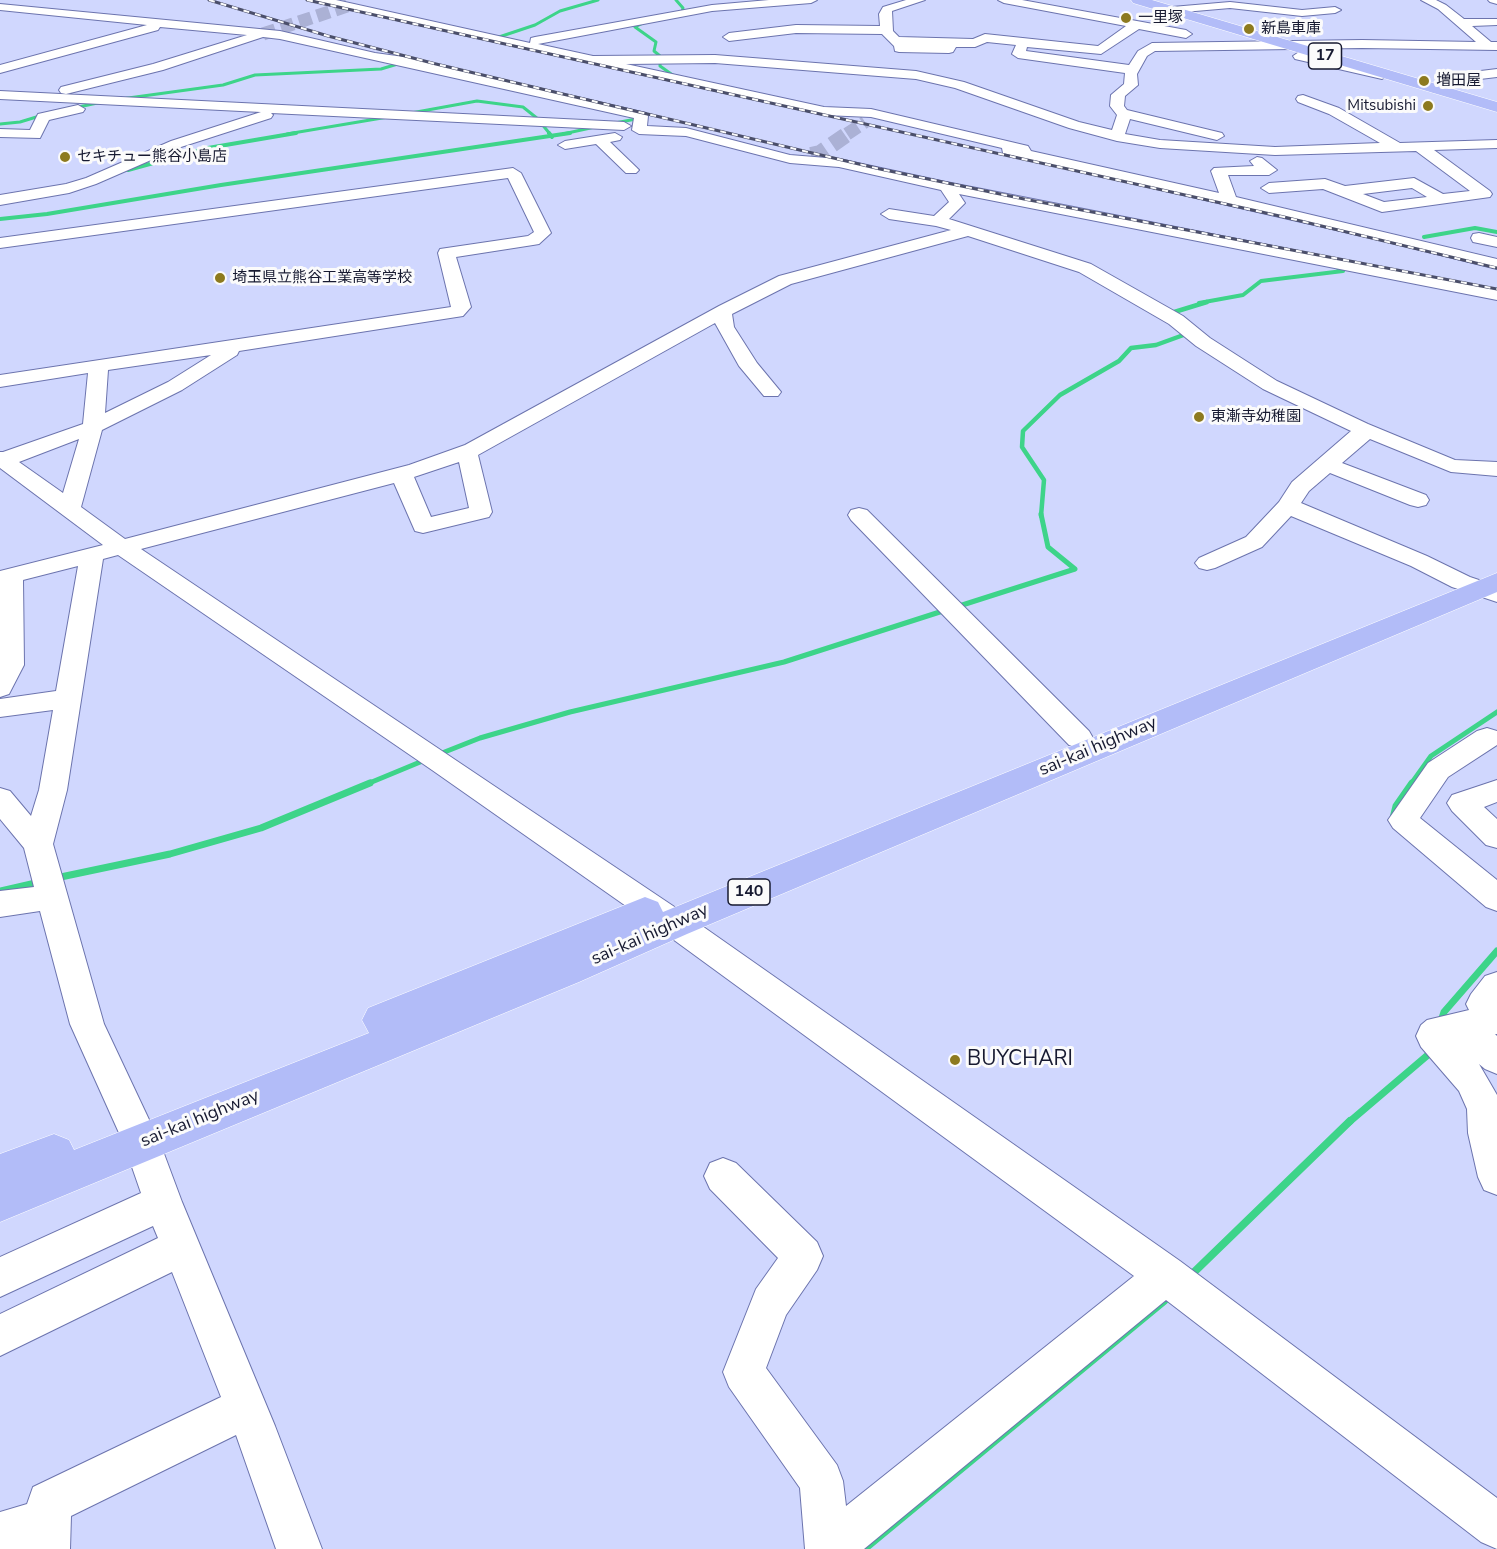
<!DOCTYPE html>
<html>
<head>
<meta charset="utf-8">
<style>
	body { margin:0 }
	canvas { display:block; background:#d0d7fe }
</style>
</head>
<body>
<canvas width="1497" height="1549"></canvas>
<script>
const c = document.querySelector('canvas').getContext('2d');
c.lineJoin = 'round';
const poly = rows => new Path2D(rows.map(r => 'M' + r).join(''));
function trace(path, color, width, dash) { c.strokeStyle = color; c.lineWidth = width; c.lineCap = dash ? 'butt' : 'round'; c.setLineDash(dash || []); c.stroke(path); }
function fillPath(path, color) { c.fillStyle = color; c.fill(path, 'evenodd'); }
function drawText(font, color, halo, rows, align = 'center') {
  c.font = font + ' "Nunito Sans","Noto Sans JP",sans-serif'; c.lineWidth = 6; c.setLineDash([]); c.textBaseline = 'middle'; c.strokeStyle = halo; c.fillStyle = color; for (const [text, x, y, turn = 0] of rows) {
    c.save(); c.translate(x, y); c.rotate((+turn || 0) * Math.PI / 180); c.textAlign = isNaN(turn) ? turn : align; if (halo) c.strokeText(text, 0, 0); c.fillText(text, 0, 0); c.restore();
  }
}
const streamFar5 = poly([
	[676,0,683,8,682,12,678,13],
	[643,23,635,27,656,42,654,51,660,56,660,66,674,76],
	[499,37,535,25,560,11,598,0],
	[121,99,223,85,255,75,381,69,401,63],
	[74,108,102,102],
	[411,113,477,101,523,107,538,119],
	[541,123,550,134],
	[615,123,636,119],
	[0,124,20,122,43,115],
	[287,134,388,117],
	[563,134,595,127]
]);
const streamFar4 = poly([
	[549,133,552,137],
	[128,170,208,148,296,133],
	[0,219,47,214,221,185,570,133],
	[1424,237,1475,228,1497,232],
	[1199,303,1243,295,1261,281,1343,271,1338,268]
]);
const streamFar3 = poly([
	[1174,315,1171,313,1207,302],
	[1041,516,1044,480,1022,447,1023,431,1060,395,1119,361,1131,348,1156,345,1189,333]
]);
const streamFar2 = poly([
	[956,607,1075,569,1048,547,1041,514],
	[437,755,480,738,570,712,784,662,946,610],
	[367,784,425,760],
	[1411,784,1431,756,1497,712]
]);
const streamFar1 = poly([
	[1393,818,1396,806,1412,783],
	[56,878,170,854,261,828,370,783],
	[0,891,40,882],
	[1440,1024,1444,1012,1497,951],
	[1348,1123,1429,1054,1431,1048]
]);
const stream = poly([
	[1189,1277,1350,1121],
	[864,1549,1164,1301]
]);
const minorTunnelFar1 = poly([
	[263,34,350,5],
	[847,134,865,122]
]);
const minorTunnel = poly([
	[811,155,820,153,849,133]
]);
const minor = poly([
	[314,0,336,0,530,43,531,38,535,37,712,5,769,0,817,0,811,3,712,11,538,44,593,56,715,55,916,71,964,82,1079,122,1112,130,1117,115,1110,106,1111,95,1124,84,1125,73,1018,58,1012,54,1016,45,987,42,975,47,956,47,953,52,949,53,899,52,895,51,894,46,882,34,796,33,729,41,723,37,729,33,796,25,880,26,879,14,883,7,906,0,925,0,892,11,893,31,899,37,973,39,985,34,1098,46,1126,26,1004,3,998,0,1022,0,1186,30,1192,34,1186,38,1139,29,1101,54,1027,47,1026,51,1129,65,1138,51,1152,43,1362,40,1476,42,1438,9,1421,0,1436,0,1446,5,1464,19,1497,19,1497,25,1472,26,1491,42,1497,42,1497,50,1362,48,1155,51,1147,56,1137,74,1138,85,1125,96,1124,106,1127,110,1222,133,1224,136,1217,140,1130,119,1125,134,1160,140,1275,147,1380,143,1329,114,1298,102,1296,99,1298,96,1303,95,1339,108,1400,143,1497,140,1497,148,1434,150,1490,191,1492,194,1490,197,1382,212,1323,189,1269,193,1261,188,1269,183,1325,179,1345,186,1414,178,1443,194,1470,191,1416,151,1275,155,1160,148,1117,141,1069,128,955,88,916,79,715,63,626,64,824,107,871,109,1028,146,1031,151,1219,193,1211,171,1214,168,1254,166,1250,161,1257,157,1262,158,1277,170,1269,175,1228,175,1236,197,1497,259,1497,269,1380,240,1026,159,1003,153,1002,148,871,117,824,115,320,3,314,0],
	[1412,188,1427,197,1384,202,1363,194,1412,188],
	[1488,0,1497,0,1497,4,1490,2,1488,0],
	[1230,2,1302,10,1335,7,1341,10,1335,13,1302,16,1230,8,1172,13,1166,10,1172,7,1230,2],
	[0,4,280,31,375,53,404,57,646,113,648,116,647,126,686,128,790,155,839,159,946,182,1497,290,1497,300,959,194,965,203,949,219,1091,264,1183,316,1210,338,1277,381,1368,424,1455,460,1497,462,1497,476,1451,472,1370,439,1342,463,1426,495,1429,500,1426,505,1418,507,1410,505,1330,473,1309,491,1301,503,1427,556,1470,577,1497,586,1497,602,1452,587,1411,566,1291,516,1262,547,1215,568,1207,570,1199,568,1195,563,1199,558,1246,537,1279,502,1292,482,1351,431,1263,389,1196,346,1169,324,1079,272,968,236,791,284,732,314,734,327,757,363,781,392,778,396,764,396,739,366,715,323,478,455,492,512,489,517,423,533,415,531,394,483,141,549,685,914,1180,1261,1497,1498,1497,1549,1481,1542,1166,1300,864,1549,805,1549,800,1488,729,1387,723,1372,756,1289,778,1258,710,1189,704,1176,710,1163,723,1158,736,1163,817,1242,823,1256,817,1270,786,1315,766,1368,837,1465,843,1481,846,1506,1134,1276,663,932,432,770,118,555,103,559,67,790,53,844,104,1024,160,1143,182,1202,275,1426,322,1549,276,1549,236,1435,71,1516,70,1549,0,1549,0,1512,27,1504,33,1487,221,1397,172,1272,0,1356,0,1314,158,1238,153,1226,0,1297,0,1257,141,1193,124,1144,70,1024,40,911,0,917,0,891,34,887,24,848,0,819,0,788,10,791,31,816,39,790,53,710,0,717,0,699,56,691,78,566,23,580,24,665,9,694,0,697,0,571,103,545,0,468,0,452,3,452,83,424,88,373,0,387,0,375,451,307,438,253,440,249,528,236,534,232,508,178,0,248,0,238,513,168,521,173,551,233,539,244,533,245,456,257,471,307,463,316,239,351,237,355,182,390,102,430,81,507,125,539,409,465,465,445,719,306,779,276,951,230,936,226,889,219,881,214,889,209,934,216,949,202,941,190,839,167,790,163,686,136,639,134,632,130,634,118,280,39,263,37,163,70,66,94,61,93,59,90,61,87,153,64,247,35,160,27,158,30,0,73,0,65,147,25,0,10,0,4],
	[211,355,168,382,105,413,108,370,211,355],
	[79,439,63,493,19,462,79,439],
	[459,462,469,508,431,517,414,477,459,462],
	[1299,52,1387,72,1388,75,1382,79,1295,59,1293,56,1299,52],
	[1497,69,1497,77,1463,81,1433,92,1426,88,1456,74,1497,69],
	[0,91,624,122,631,126,624,130,271,113,273,115,271,118,181,147,96,184,69,193,0,205,0,195,66,184,86,178,171,141,261,112,0,99,0,91],
	[78,105,85,109,83,112,49,120,40,138,0,137,0,129,30,130,38,114,78,105],
	[615,133,622,137,620,140,610,142,636,167,639,170,636,173,626,173,596,144,565,149,558,145,565,141,615,133],
	[1479,233,1497,237,1497,247,1473,242,1471,238,1473,234,1479,233],
	[859,508,867,510,1089,731,1093,738,1089,745,1079,748,1069,745,851,520,848,515,851,510,859,508],
	[1487,728,1497,731,1497,745,1448,777,1420,818,1497,880,1497,911,1486,907,1393,828,1388,820,1428,763,1477,731,1487,728],
	[1497,780,1497,802,1484,807,1497,819,1497,848,1486,845,1452,811,1447,803,1452,795,1497,780],
	[1497,972,1497,1034,1495,1034,1497,1036,1497,1074,1485,1069,1479,1064,1497,1095,1497,1195,1484,1190,1478,1177,1468,1133,1467,1109,1459,1091,1421,1047,1416,1036,1421,1025,1427,1020,1469,1010,1466,1004,1471,994,1485,976,1497,972]
]);
const highway = poly([
	[1131,0,1152,0,1497,102,1497,112,1133,3,1131,0],
	[1497,573,1497,592,687,934,579,982,0,1222,0,1154,54,1134,69,1140,74,1150,369,1033,362,1020,368,1008,645,897,658,902,663,912,1497,573]
]);
const rail = poly([
	[209,0,328,36,436,64,880,169,1024,199,1497,289],
	[307,0,1284,217,1497,268]
]);
const markers = [
	[1126,18,6,"#8d7a1f"],
	[1249,29,6,"#8d7a1f"],
	[1424,81,6,"#8d7a1f"],
	[1428,106,6,"#8d7a1f"],
	[65,157,6,"#8d7a1f"],
	[220,278,6,"#8d7a1f"],
	[1199,417,6,"#8d7a1f"],
	[955,1060,6,"#8d7a1f"]
];
const farPoinames = [
	["一里塚",1138,18],
	["新島車庫",1261,29],
	["増田屋",1436,81],
	["Mitsubishi",1416,106,"right"],
	["セキチュー熊谷小島店",77,157],
	["埼玉県立熊谷工業高等学校",232,278],
	["東漸寺幼稚園",1211,417]
];
const shields = [
	[1325,56,33],
	[749,892,42]
];
const shieldNames = [
	["17",1325,56],
	["140",749,892]
];
const streetNames = [
	["sai-kai highway",1098,747,-23],
	["sai-kai highway",650,935,-24],
	["sai-kai highway",200,1119,-22]
];
const nearPoinames = [
	["BUYCHARI",967,1060]
];
trace(streamFar5, '#3dd489', 3);
trace(streamFar4, '#3dd489', 4);
trace(streamFar3, '#3dd489', 4.5);
trace(streamFar2, '#3dd489', 5);
trace(streamFar1, '#3dd489', 7);
trace(stream, '#3dd489', 8);
trace(minorTunnelFar1, '#abb1d5', 13, [13, 6]);
trace(minorTunnel, '#abb1d5', 16, [16, 8]);
trace(minor, '#6c74ae', 2);
trace(highway, '#fff', 1);
fillPath(minor, '#fff');
fillPath(highway, '#b2bcf8');
trace(rail, '#4b4f6a', 3);
trace(rail, '#fbfbfb', 2, [6]);
for (const [x, y, r, color] of markers) { const dot = new Path2D(); dot.arc(x, y, r, 0, 2 * Math.PI); c.fillStyle = color; c.fill(dot); trace(dot, '#fbfbfb', 2); }
drawText('15px', '#171a31', '#fbfbfb', farPoinames, 'left');
for (const [x, y, w] of shields) { const box = new Path2D(); box.roundRect(x - w / 2, y - 13, w, 26, 4.5); c.fillStyle = '#fbfbfb'; c.fill(box); trace(box, '#171a31', 1.5); }
drawText('bold 16px', '#171a31', null, shieldNames);
drawText('18px', '#171a31', '#fbfbfb', streetNames);
drawText('21px', '#171a31', '#fbfbfb', nearPoinames, 'left');
</script>
</body>
</html>
